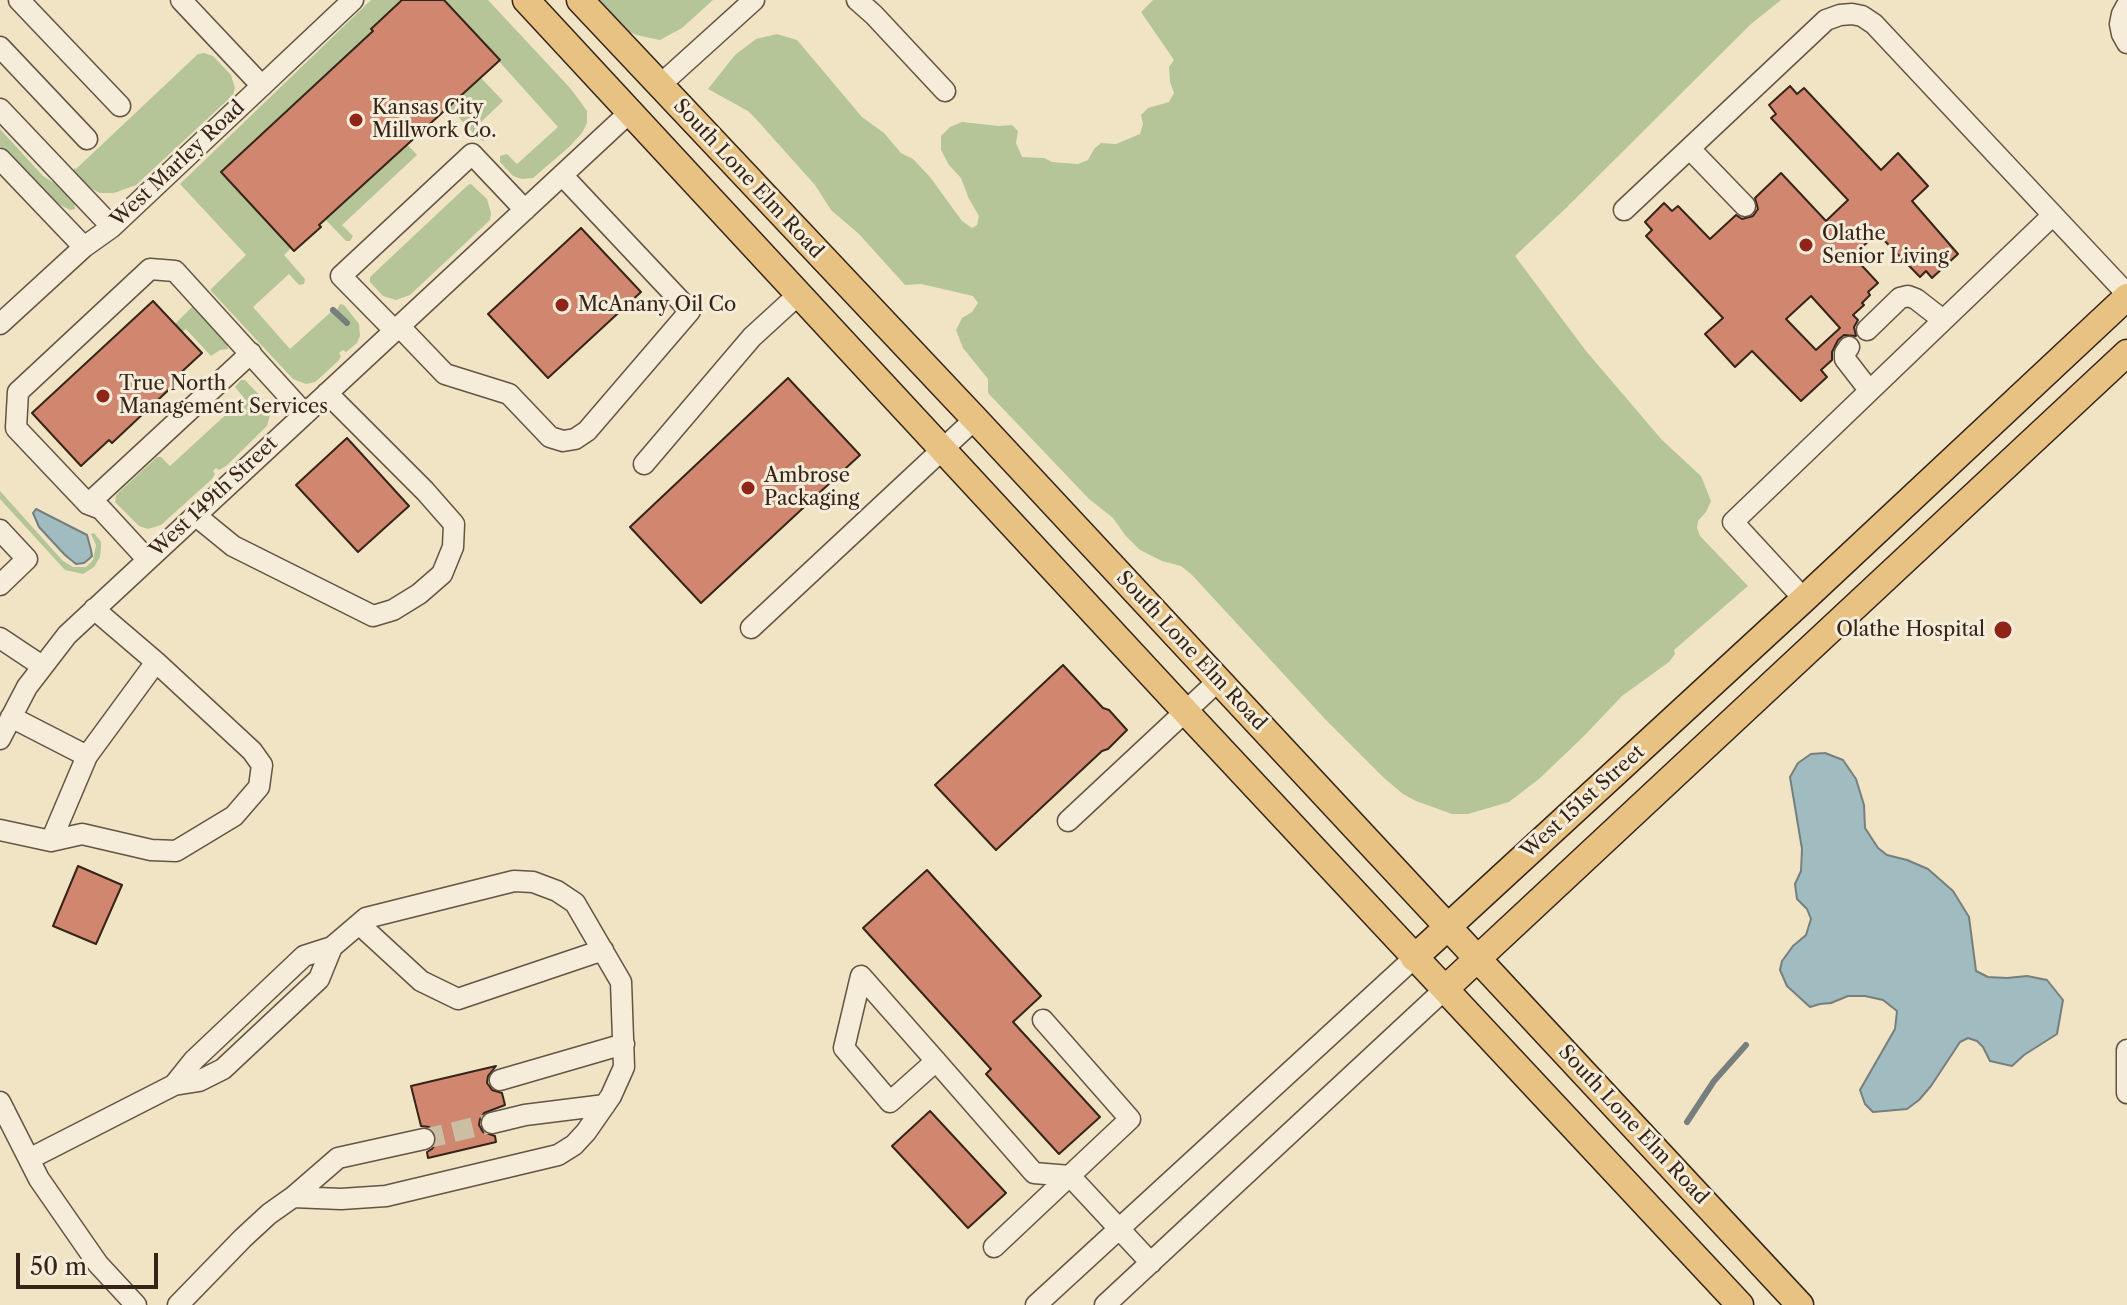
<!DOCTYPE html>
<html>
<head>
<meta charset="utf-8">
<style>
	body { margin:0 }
	#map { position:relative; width:2127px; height:1305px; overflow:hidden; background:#f0e4c5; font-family:"Libre Caslon Text",serif }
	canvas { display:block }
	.scale { position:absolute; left:16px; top:1253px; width:142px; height:36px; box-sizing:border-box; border:4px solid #362418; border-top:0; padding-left:10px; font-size:24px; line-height:28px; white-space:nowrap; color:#362418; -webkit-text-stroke:6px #f5edd9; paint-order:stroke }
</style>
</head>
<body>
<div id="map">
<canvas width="2127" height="1305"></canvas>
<div class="scale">50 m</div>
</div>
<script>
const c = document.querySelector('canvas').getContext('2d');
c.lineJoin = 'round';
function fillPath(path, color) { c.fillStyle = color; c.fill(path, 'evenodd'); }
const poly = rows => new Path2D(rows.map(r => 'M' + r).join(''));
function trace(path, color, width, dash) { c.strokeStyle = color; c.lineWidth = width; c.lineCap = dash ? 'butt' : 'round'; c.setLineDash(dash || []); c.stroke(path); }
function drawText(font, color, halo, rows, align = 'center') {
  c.font = font + ' "Libre Caslon Text",serif'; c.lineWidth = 6; c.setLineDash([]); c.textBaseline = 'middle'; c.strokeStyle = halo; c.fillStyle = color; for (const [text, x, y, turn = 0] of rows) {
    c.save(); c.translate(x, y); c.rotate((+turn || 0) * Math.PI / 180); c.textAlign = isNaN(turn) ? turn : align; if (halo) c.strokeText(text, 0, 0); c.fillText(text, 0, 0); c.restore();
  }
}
const green = poly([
	[371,0,402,0,371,29,372,31,221,172,291,248,284,255,305,279,304,284,299,285,289,274,253,307,290,349,332,311,347,326,349,323,337,310,340,304,344,305,359,324,360,336,357,343,346,352,343,350,339,353,341,356,339,360,322,376,315,382,306,384,293,379,210,290,246,255,180,184],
	[444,0,488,0,571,89,587,111,587,123,582,133,569,147,533,178,522,179,513,176,500,162,500,156,507,154,517,164,558,127],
	[596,0,713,0,682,28,660,40,636,35,623,28],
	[1153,0,1781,0,1751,24,1565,209,1515,256,1586,351,1662,440,1701,476,1711,501,1706,512,1698,521,1697,528,1700,536,1748,586,1674,650,1675,654,1669,662,1622,696,1584,736,1539,779,1509,802,1468,814,1452,814,1416,801,1403,794,1384,778,1326,720,1192,575,1181,566,1162,561,1140,550,1125,535,1113,518,1089,499,988,393,988,379,963,348,956,330,962,318,972,312,978,303,973,296,921,284,905,285,859,234,831,210,815,185,756,119,748,111,708,89,735,55,756,39,777,34,797,40,862,117,884,133,901,153,913,159,930,177,962,221,972,228,977,225,979,216,969,199,961,178,949,165,941,150,941,136,950,127,962,122,999,126,1012,125,1018,131,1016,143,1022,157,1044,158,1052,162,1078,164,1088,160,1094,149,1101,143,1116,144,1140,134,1143,124,1141,115,1148,108,1169,102,1174,93,1170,82,1169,67,1174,60,1141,12],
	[204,53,213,56,231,75,235,88,233,95,136,185,114,193,100,193,88,187,77,177,74,172,74,168,76,169,198,54],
	[481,78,503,101,477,126,486,135,485,140,483,141,478,138,449,107],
	[0,129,43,176,54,183,74,202,75,209,70,210,60,205,39,188,0,146],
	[406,143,417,155,342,225,353,236,350,241,346,241,325,219],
	[471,184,487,199,491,213,490,220,410,295,396,300,383,296,370,282,370,277,468,185],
	[193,306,226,340,228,349,220,350,211,356,186,329,182,332,175,324],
	[241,380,245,380,263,399,260,405,263,408,268,406,270,415,267,426,226,466,219,470,216,468,213,471,215,474,212,479,161,525,148,529,139,526,115,502,116,495,157,457,161,457,170,466,244,398,235,387],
	[0,491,63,561,73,567,86,567,93,560,96,545,91,534,94,533,101,542,101,548,100,557,94,567,83,574,65,570,0,499]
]);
const water = poly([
	[36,509,87,535,91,550,92,556,89,559,84,563,76,564,65,555,39,527,33,513,36,509],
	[1825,753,1843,760,1856,779,1864,805,1865,828,1878,848,1887,855,1907,860,1928,869,1953,891,1969,917,1976,971,1988,977,2007,978,2027,976,2047,980,2063,1000,2057,1034,2024,1055,2012,1066,1990,1061,1983,1047,1977,1041,1968,1038,1960,1042,1931,1086,1919,1100,1907,1109,1873,1112,1865,1104,1860,1090,1895,1029,1897,1011,1883,1000,1865,996,1848,996,1831,1003,1820,1004,1810,1007,1787,986,1780,970,1782,961,1793,946,1806,935,1811,919,1807,909,1797,899,1795,884,1801,871,1802,849,1790,777,1798,763,1811,754,1825,753]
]);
const stream = poly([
	[333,310,347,323],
	[257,410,266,403],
	[1687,1122,1714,1081,1746,1045]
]);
const building = poly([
	[402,0,444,0,500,60,319,225,321,227,294,251,221,172,373,31,371,29,402,0],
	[1790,86,1797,94,1804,88,1881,170,1898,153,1928,186,1912,201,1958,254,1932,278,1926,271,1920,277,1877,233,1853,256,1878,283,1868,292,1870,295,1862,303,1864,305,1853,315,1858,320,1854,327,1856,336,1844,335,1838,340,1832,352,1832,360,1821,370,1827,377,1801,401,1752,351,1735,367,1705,334,1723,318,1646,236,1652,230,1645,222,1664,203,1672,211,1678,206,1710,239,1736,215,1742,219,1753,216,1758,209,1755,198,1781,173,1826,221,1848,200,1771,118,1776,114,1769,105,1790,86],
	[1811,296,1840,328,1816,350,1786,319,1811,296],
	[581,228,641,292,548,378,488,314,581,228],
	[153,301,202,353,174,379,177,382,112,443,109,440,81,466,32,413,153,301],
	[788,378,860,455,701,603,630,527,788,378],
	[347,438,409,506,358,552,296,485,347,438],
	[1063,665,1103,708,1109,710,1127,730,1108,749,1102,751,996,850,935,785,1063,665],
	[78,866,122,885,96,944,53,926,78,866],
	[927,870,1041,996,1013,1022,1100,1117,1059,1154,986,1074,991,1069,863,928,927,870],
	[496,1066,488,1076,487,1083,492,1090,502,1093,505,1105,484,1113,480,1119,479,1125,483,1132,495,1136,496,1142,428,1158,427,1152,432,1149,436,1144,436,1135,429,1127,421,1126,411,1086,496,1066],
	[930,1111,1006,1193,968,1228,892,1146,930,1111]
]);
const minorTunnel = poly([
	[424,1139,492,1123]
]);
const minor = poly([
	[19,0,120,106],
	[181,0,262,86],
	[857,0,874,15,945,91],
	[2127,5,2122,14,2120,24,2122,34,2127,43],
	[0,47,87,139],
	[660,85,754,0],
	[0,109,112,227],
	[1690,149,1745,206],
	[0,159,84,247],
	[1624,210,1826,20,1840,15,1852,14,1862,16,1874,24,2127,294],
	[0,324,84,247,112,227,353,0],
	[399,326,445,374,509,394,550,437,563,441,575,439,587,431,690,311,562,175],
	[394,330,341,276,472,154,525,210],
	[1867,330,1900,298,1908,296,1916,299,1943,320],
	[1849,347,1845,353,1845,359,1869,390],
	[644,464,752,337,799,294],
	[88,504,251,353],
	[195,515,233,546,373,616,393,610,419,594,442,574,453,547,454,524,425,491,327,393],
	[0,530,27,559,0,585],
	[147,559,101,509,88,504,16,428,18,392,150,269,175,271,305,414],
	[1804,599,1733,522,2053,215],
	[751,628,975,419],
	[0,638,42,666],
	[11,717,87,756],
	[0,739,27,687,67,635,630,112],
	[1068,821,1218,681],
	[0,830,51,841,82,834,151,850,176,851,234,816,259,787,262,765,252,751,156,662,94,609],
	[51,841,87,756,156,662],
	[359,924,421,981,458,999,603,950],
	[2127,1050,2127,1093],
	[936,1061,890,1102,844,1048,861,976,936,1061,1034,1173,1070,1176,1151,1263],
	[500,1080,624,1044],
	[174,1085,194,1060,304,956,332,947],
	[0,1102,39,1179,98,1264,136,1305],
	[492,1123,525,1115,605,1105],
	[29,1159,174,1085,199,1081,223,1069,319,979,332,947,366,918,514,881,533,882,557,891,575,903,621,982,624,1067,611,1096,586,1132,574,1145,558,1155,386,1196,341,1199,293,1197,269,1214,243,1238,178,1305],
	[293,1197,338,1158,424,1139],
	[994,1247,1130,1119,1043,1020],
	[1036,1305,1414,958],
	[1105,1305,1445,989]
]);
const major = poly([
	[526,0,1185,711,1740,1305],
	[580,0,975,419,1800,1305],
	[1414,958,1804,599,2127,297],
	[1445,989,2127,353]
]);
const markers = [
	[356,120,8,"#8f2418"],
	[1806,245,8,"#8f2418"],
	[562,305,8,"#8f2418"],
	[103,396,8,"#8f2418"],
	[748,488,8,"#8f2418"],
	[2003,630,10,"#8f2418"]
];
const poiNames = [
	["Kansas City",372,108],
	["Millwork Co.",372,131],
	["Olathe",1822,234],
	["Senior Living",1822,257],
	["McAnany Oil Co",578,305],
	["True North",119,384],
	["Management Services",119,407],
	["Ambrose",764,476],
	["Packaging",764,499],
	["Olathe Hospital",1985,630,"right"]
];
const streetNames = [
	["West Marley Road",178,164,-43],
	["South Lone Elm Road",748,179,47],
	["West 149th Street",214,497,-43],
	["South Lone Elm Road",1191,651,47],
	["West 151st Street",1583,802,-42],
	["South Lone Elm Road",1633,1125,47]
];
fillPath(green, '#b5c598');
fillPath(water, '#a0bcc0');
trace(water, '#767f7d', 2);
trace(stream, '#767f7d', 6);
fillPath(building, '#d18670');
trace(building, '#362418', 2);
trace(minorTunnel, '#cbbea2', 20, [20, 10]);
trace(minor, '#645443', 23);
trace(major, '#362418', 29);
trace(minor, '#f5edd9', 20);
trace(major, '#e8c282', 26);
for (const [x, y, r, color] of markers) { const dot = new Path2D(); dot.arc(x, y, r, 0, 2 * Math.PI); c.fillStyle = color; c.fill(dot); trace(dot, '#f5edd9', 3); }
drawText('20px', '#362418', '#f5edd9', poiNames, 'left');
drawText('20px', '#362418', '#f5edd9', streetNames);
</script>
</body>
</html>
